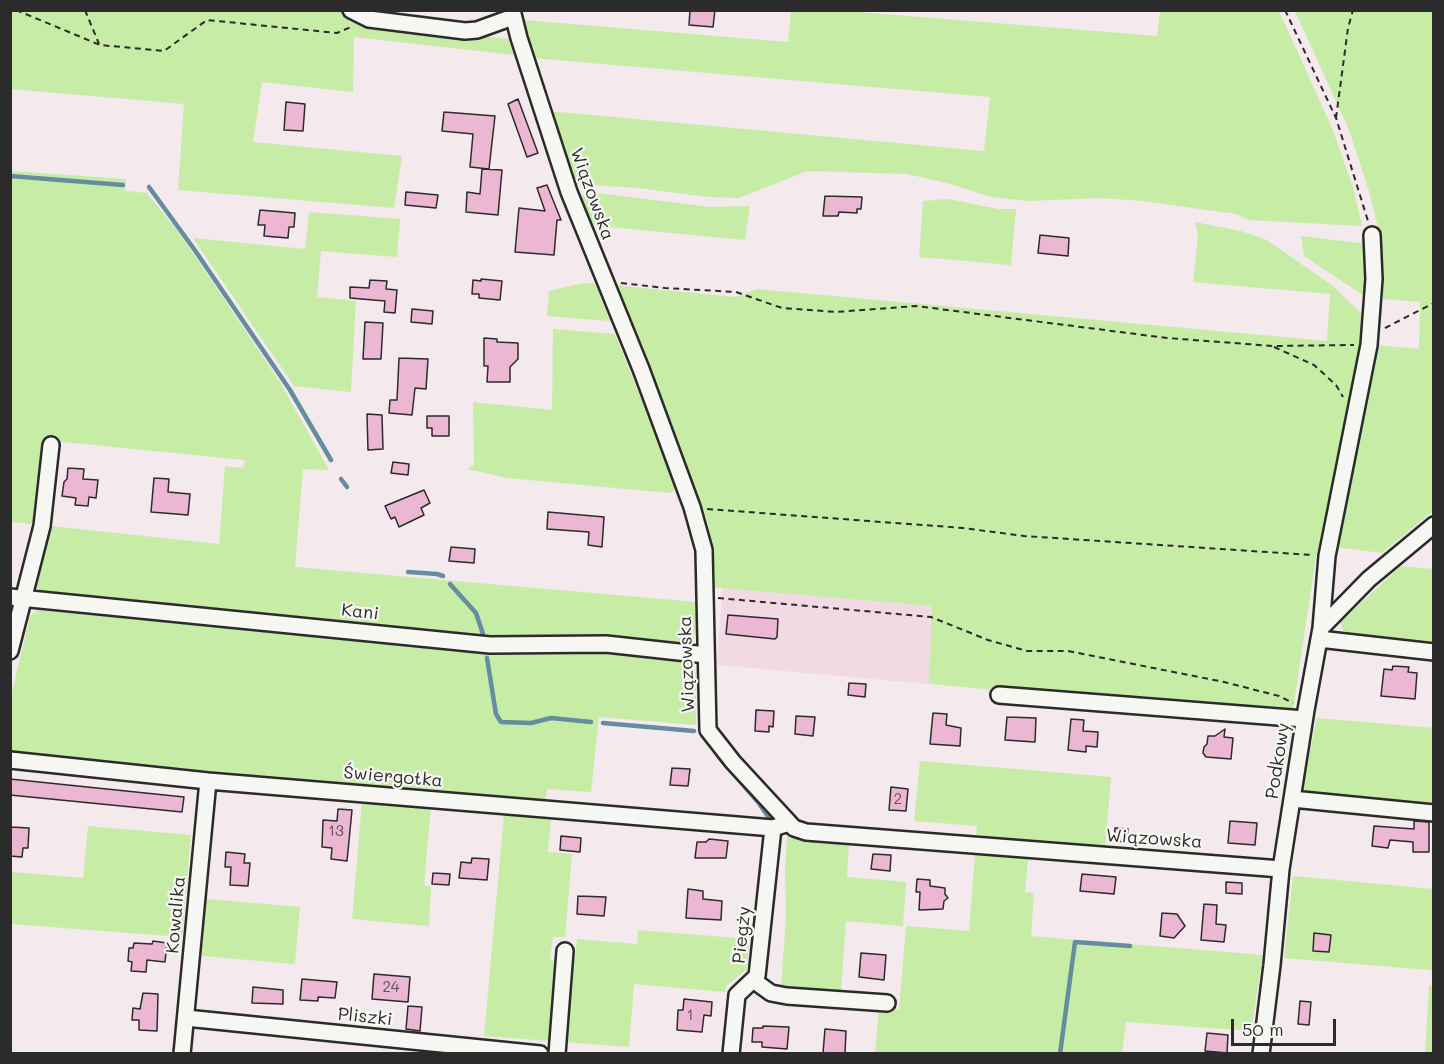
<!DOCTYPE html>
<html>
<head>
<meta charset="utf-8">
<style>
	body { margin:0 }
	#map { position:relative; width:1444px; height:1064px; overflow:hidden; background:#f4e9ec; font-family:Mali,sans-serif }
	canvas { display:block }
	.frame { position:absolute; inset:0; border:12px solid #2b2b2b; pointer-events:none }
	.scale { position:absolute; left:1231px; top:1019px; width:105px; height:27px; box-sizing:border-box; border:3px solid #2b2b2b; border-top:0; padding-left:8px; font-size:18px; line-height:21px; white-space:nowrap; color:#2b2b2b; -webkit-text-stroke:4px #f6f6f2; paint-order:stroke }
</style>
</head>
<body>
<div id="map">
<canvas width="1444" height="1064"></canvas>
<div class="frame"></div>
<div class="scale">50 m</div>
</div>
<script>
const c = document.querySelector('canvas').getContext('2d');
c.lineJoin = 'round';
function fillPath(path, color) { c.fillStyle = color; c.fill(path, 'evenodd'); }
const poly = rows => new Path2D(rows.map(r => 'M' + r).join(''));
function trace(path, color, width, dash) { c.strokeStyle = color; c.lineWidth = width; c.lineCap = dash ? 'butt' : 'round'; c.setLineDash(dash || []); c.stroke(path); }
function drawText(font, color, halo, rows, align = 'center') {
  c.font = font + ' Mali,sans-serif'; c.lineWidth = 4.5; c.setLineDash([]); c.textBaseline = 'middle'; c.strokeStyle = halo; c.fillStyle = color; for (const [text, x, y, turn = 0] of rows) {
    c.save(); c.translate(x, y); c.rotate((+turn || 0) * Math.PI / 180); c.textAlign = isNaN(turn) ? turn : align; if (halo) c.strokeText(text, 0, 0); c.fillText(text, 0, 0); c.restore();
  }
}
const built = poly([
	[721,587,933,606,929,684,717,665,722,598]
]);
const green = poly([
	[10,11,349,11,349,22,508,39,514,55,354,37,353,92,262,82,253,142,402,156,394,208,178,190,184,104,11,89],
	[791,11,846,11,1157,36,1160,11,1279,11,1332,128,1353,187,1362,226,1249,220,1236,214,1143,201,1100,198,1027,201,991,197,947,183,907,174,807,171,739,198,707,197,638,188,575,184,548,111,984,151,990,97,532,58,523,20,788,42],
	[1295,11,1433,11,1433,511,1382,553,1335,547,1375,345,1419,349,1420,302,1383,299,1382,243,1368,188,1349,130],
	[10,171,126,179,125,191,147,193,183,238,281,384,329,470,303,469,295,567,696,602,696,633,686,645,580,637,493,636,43,594,37,587,51,526,219,544,225,466,243,468,245,460,43,440,34,524,11,522],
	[597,193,710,207,750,206,745,240,588,225,578,197],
	[948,199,999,209,1016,209,1011,265,919,257,923,201],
	[309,212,400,219,397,257,321,251,317,297,356,301,351,392,294,386,193,238,305,249],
	[1195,222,1241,231,1267,240,1333,286,1361,313,1365,323,1363,344,1316,557,1292,716,929,684,932,606,709,587,710,531,706,517,612,285,736,297,757,289,1327,341,1330,294,1193,282,1198,234],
	[1301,236,1366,244,1366,297,1304,256],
	[584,283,595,283,610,321,547,316,549,291],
	[553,329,615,334,677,488,670,493,507,478,467,469,474,465,473,402,552,410],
	[1401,566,1433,569,1433,644,1350,635,1343,630,1340,622],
	[38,610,477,652,620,654,685,661,696,673,696,725,599,717,591,792,547,789,545,805,237,778,11,754,11,697,30,616],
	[1317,718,1433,728,1433,807,1298,794,1304,780],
	[920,761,1111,777,1105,849,976,841,977,826,914,821],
	[362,801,431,807,424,885,431,887,429,926,352,919],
	[504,814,551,818,548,852,572,854,565,937,553,937,550,958,556,964,549,1041,484,1036],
	[88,826,191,835,182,937,11,924,11,872,83,878],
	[787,837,849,843,847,877,906,882,903,926,846,921,841,993,781,989,786,915,785,872],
	[975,853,1028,858,1025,892,1034,893,1031,936,1263,955,1251,1031,1126,1022,1122,1053,875,1054,879,1008,899,1009,906,926,969,931],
	[1293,876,1433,889,1433,972,1430,970,1284,958],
	[206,899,300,907,295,964,202,956],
	[638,930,749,939,747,969,726,986,725,992,634,984,629,1047,564,1042,570,965,575,960,577,939,637,944],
	[1429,984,1433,987,1433,1053,1425,1053]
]);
const stream = poly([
	[10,176,123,185],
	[149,187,194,249,290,390,331,460],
	[341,479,347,487],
	[408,572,437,574,443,576],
	[450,584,476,613,483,634],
	[487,658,496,714,501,722,531,723,551,718,591,722],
	[603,723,694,731],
	[718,756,758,802,769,818],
	[1060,1054,1075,942,1130,946]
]);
const building = poly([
	[690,10,715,10,713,27,689,25,690,10],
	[518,99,538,153,527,157,508,104,518,99],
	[286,102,305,104,303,131,284,130,286,102],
	[444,112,495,116,489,169,470,167,473,134,442,131,444,112],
	[482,169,502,170,498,215,466,212,467,192,480,194,482,169],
	[547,185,561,220,557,220,554,255,515,252,519,208,545,211,537,188,547,185],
	[406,192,438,195,436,208,405,205,406,192],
	[825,196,862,197,861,209,857,209,857,213,839,212,838,216,823,216,825,196],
	[260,210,295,213,294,227,289,227,288,238,264,236,265,225,258,225,260,210],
	[1040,235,1069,238,1068,256,1038,253,1040,235],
	[481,279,502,281,500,300,479,298,479,294,472,294,473,280,481,281,481,279],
	[370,280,387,281,386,289,397,290,395,313,384,312,385,301,350,298,350,287,369,288,370,280],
	[412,309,433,311,432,324,411,322,412,309],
	[365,322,383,323,381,359,363,359,365,322],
	[484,338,497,339,497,342,518,343,518,359,510,367,510,382,487,382,488,366,484,366,484,338],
	[399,358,428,359,426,389,415,388,412,415,389,413,390,400,397,400,399,358],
	[367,414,382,415,383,449,368,450,367,414],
	[427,416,449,416,449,436,432,436,432,428,427,428,427,416],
	[393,462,409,464,408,475,391,473,393,462],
	[68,468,84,469,83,479,98,480,96,498,89,497,88,506,75,505,76,498,62,496,64,482,67,479,68,468],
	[154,478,169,479,168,492,190,494,188,515,151,512,154,478],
	[424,490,430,503,421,508,424,515,399,527,395,517,391,519,385,506,424,490],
	[548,512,604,517,602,547,588,545,589,532,547,529,548,512],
	[451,547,475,549,474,563,449,561,451,547],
	[728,615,778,619,777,637,775,639,726,634,728,615],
	[1393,666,1409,667,1408,672,1417,673,1415,699,1381,696,1384,669,1392,670,1393,666],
	[849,683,866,684,865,697,848,695,849,683],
	[756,710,774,711,773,727,769,726,769,732,755,731,756,710],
	[933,713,947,714,946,725,961,728,960,746,930,744,933,713],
	[796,716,815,717,813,736,795,734,796,716],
	[1007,717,1036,718,1035,742,1005,740,1007,717],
	[1071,719,1084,720,1083,731,1098,732,1097,747,1086,746,1086,752,1068,750,1071,719],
	[1225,729,1224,737,1233,738,1231,759,1206,757,1203,753,1204,747,1207,744,1208,736,1215,736,1225,729],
	[672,768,690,769,688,786,670,785,672,768],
	[10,779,184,797,182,812,10,795,10,779],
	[891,787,908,789,906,811,889,810,891,787],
	[338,809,352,810,347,861,331,859,332,848,322,847,323,820,337,821,338,809],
	[1230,821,1257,823,1255,845,1228,843,1230,821],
	[1414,821,1429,822,1429,852,1413,852,1413,842,1390,840,1388,848,1372,846,1374,826,1414,829,1414,821],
	[10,827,29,828,28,848,23,848,22,857,10,856,10,827],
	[1115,828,1128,829,1127,842,1114,841,1115,828],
	[561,836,581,838,580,852,560,850,561,836],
	[709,839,728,841,726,858,695,858,697,842,706,842,709,839],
	[226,852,245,854,244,863,250,863,248,886,230,885,231,867,225,867,226,852],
	[873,854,891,855,890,871,871,869,873,854],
	[472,858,489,859,487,880,459,878,461,862,471,863,472,858],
	[433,873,450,874,449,885,432,884,433,873],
	[1082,874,1116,877,1114,894,1080,891,1082,874],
	[917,879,930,880,930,886,945,888,945,894,948,898,944,901,943,909,919,910,920,892,916,892,917,879],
	[1226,882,1242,883,1242,894,1226,893,1226,882],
	[688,889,703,891,703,899,722,901,721,920,686,918,688,889],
	[578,896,606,897,604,916,577,914,578,896],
	[1204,904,1217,905,1216,924,1226,925,1224,942,1201,940,1204,904],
	[1162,913,1177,914,1185,926,1174,938,1160,936,1162,913],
	[1314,933,1331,935,1329,952,1313,951,1314,933],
	[153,941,167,943,165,962,147,960,146,972,131,971,132,962,128,961,129,948,133,948,134,943,152,944,153,941],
	[861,953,886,955,884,980,859,977,861,953],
	[374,974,410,977,408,1002,372,999,374,974],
	[302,979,337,982,335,998,318,997,318,1001,300,1000,302,979],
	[253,987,283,990,283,1004,252,1003,253,987],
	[143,993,158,994,157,1031,139,1030,139,1020,132,1020,133,1008,140,1009,143,993],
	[684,999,712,1002,711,1016,704,1015,702,1032,677,1030,678,1010,683,1010,684,999],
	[1300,1001,1311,1002,1309,1025,1298,1024,1300,1001],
	[408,1006,422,1007,420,1031,406,1029,408,1006],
	[763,1026,789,1027,787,1049,762,1047,762,1042,752,1042,753,1028,763,1028,763,1026],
	[825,1029,846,1031,845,1053,823,1053,825,1029],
	[1207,1033,1228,1035,1227,1053,1205,1051,1207,1033]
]);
const path = poly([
	[16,10,100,45,164,51,207,20,337,33,351,27],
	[85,10,99,44],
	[1285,10,1336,118,1368,221],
	[1336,118,1348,28,1353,10],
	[621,283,665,288,736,292,782,308,836,312,916,306,1167,338,1273,346,1354,345],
	[1385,328,1434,303],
	[1274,347,1314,365,1336,385,1343,397],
	[707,509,963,528,1024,536,1312,555],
	[718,598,931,617,988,640,1027,651,1068,651,1224,682,1279,696,1293,703]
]);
const minor = poly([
	[351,10,369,19,465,31,477,30,513,17],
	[512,10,519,38,569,192,641,369,692,507,704,550,708,730,733,762,794,828,806,832,1281,869],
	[10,597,490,645,606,644,706,655],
	[1321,628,1327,556,1369,345,1374,279,1372,235],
	[1319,639,1434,652],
	[10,651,42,526,51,445],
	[999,695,1304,719],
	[10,760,208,781,773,828,789,823],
	[1292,799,1434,813],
	[753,980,771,993,787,996,887,1003],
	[186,1018,540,1054],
	[182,1054,208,781],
	[557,1054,565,951],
	[731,1054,737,995,757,976,773,828],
	[1261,1054,1272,965,1281,869,1306,710,1321,628,1369,579,1434,525]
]);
const numberNames = [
	["2",898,799],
	["13",336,831],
	["24",391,987],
	["1",690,1015]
];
const streetNames = [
	["Wiązowska",592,194,70],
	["Kani",360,612,6],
	["Wiązowska",687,664,-92],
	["Podkowy",1278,761,-81],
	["Świergotka",393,777,5],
	["Wiązowska",1154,839,4],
	["Kowalika",176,915,-85],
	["Piegży",742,935,-84],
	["Pliszki",365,1017,6]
];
fillPath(built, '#f1dae4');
fillPath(green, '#c7eca6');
trace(stream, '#658d9f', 4.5);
fillPath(building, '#ebb7d2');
trace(building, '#2b2b2b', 1.5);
trace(minor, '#2b2b2b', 20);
trace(path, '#2b2b2b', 2, [6, 4.5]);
trace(minor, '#f6f6f2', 15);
drawText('15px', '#5b4e55', null, numberNames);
drawText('18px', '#2b2b2b', '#f6f6f2', streetNames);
</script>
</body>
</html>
